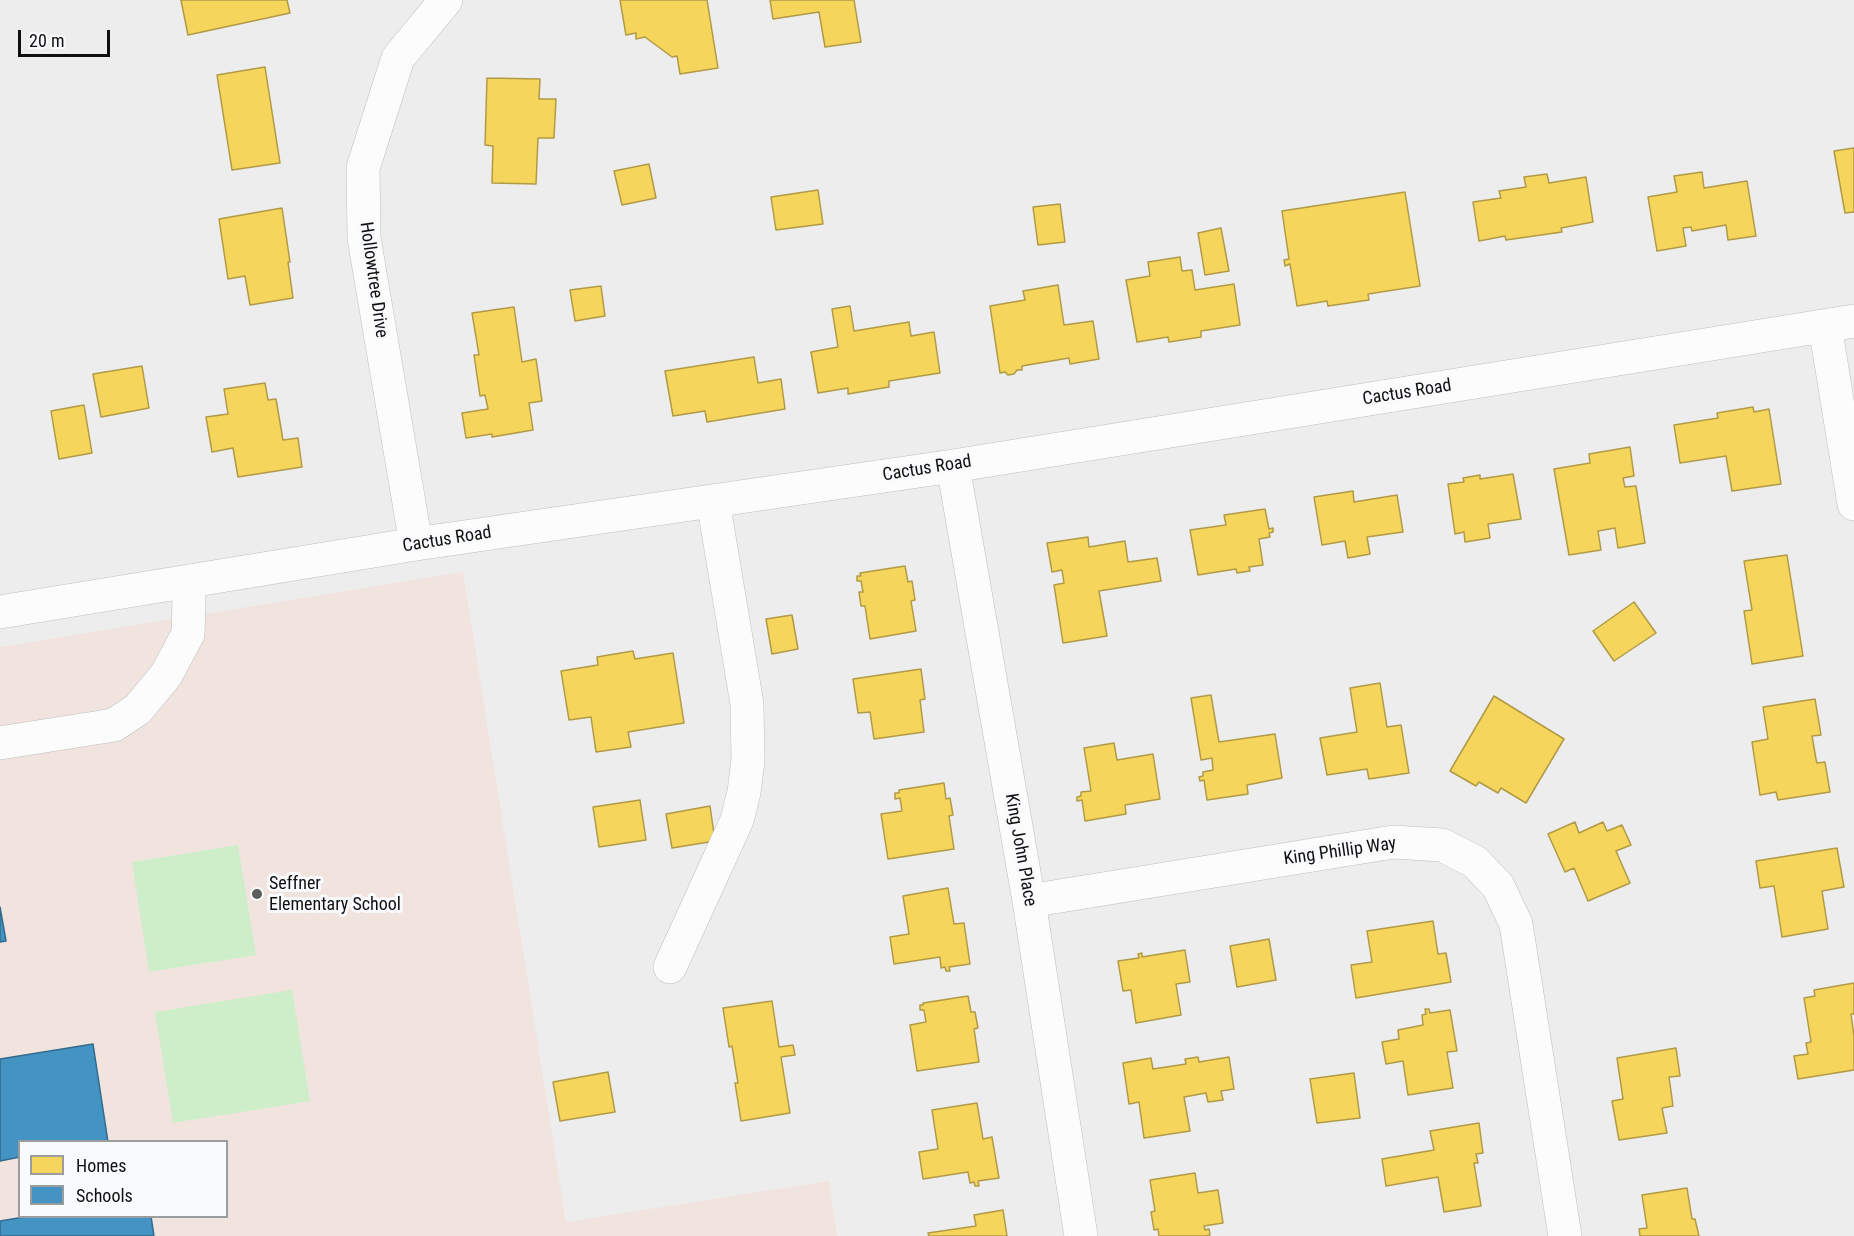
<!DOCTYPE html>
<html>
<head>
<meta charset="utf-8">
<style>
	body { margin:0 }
	#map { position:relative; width:1854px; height:1236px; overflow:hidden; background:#ededed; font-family:"Roboto Condensed",sans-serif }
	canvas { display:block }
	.legend { position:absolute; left:18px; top:1140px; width:210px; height:78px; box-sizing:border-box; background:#f9fafc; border:2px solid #9b9c9e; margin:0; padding:8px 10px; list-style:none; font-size:18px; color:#0f0f10 }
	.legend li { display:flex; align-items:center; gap:12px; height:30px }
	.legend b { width:30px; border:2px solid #9b9c9e }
	.scale { position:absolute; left:18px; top:30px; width:92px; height:27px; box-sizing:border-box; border:3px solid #0f0f10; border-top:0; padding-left:8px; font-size:18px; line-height:21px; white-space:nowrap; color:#0f0f10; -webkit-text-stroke:4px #f9fafc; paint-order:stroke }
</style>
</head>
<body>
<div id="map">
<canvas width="1854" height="1236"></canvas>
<ul class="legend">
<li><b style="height:16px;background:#f6d55c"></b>Homes</li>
<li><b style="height:16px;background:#4393c3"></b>Schools</li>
</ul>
<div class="scale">20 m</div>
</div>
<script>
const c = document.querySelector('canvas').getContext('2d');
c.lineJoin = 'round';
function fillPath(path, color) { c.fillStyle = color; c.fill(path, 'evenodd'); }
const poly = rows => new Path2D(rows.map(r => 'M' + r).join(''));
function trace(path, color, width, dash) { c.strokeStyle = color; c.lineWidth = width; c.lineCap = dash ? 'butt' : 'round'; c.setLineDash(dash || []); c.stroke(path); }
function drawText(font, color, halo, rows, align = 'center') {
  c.font = font + ' "Roboto Condensed",sans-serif'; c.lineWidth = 6; c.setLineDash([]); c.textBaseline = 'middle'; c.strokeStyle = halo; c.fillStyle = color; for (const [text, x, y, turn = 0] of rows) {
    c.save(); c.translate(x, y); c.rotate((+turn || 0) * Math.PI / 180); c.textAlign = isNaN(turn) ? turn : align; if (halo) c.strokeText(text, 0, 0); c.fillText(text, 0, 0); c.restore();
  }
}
const education = poly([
	[463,572,566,1222,829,1181,837,1236,0,1236,0,647],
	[20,1142,226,1142,226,1216,20,1216]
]);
const green = poly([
	[238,845,256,955,149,972,132,862],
	[292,990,310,1101,173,1123,155,1012]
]);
const homes = poly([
	[181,0,287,0,290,13,188,35,181,0],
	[620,0,707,0,718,68,680,74,677,56,672,57,645,37,636,39,636,33,626,35,620,0],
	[770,0,854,0,861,42,825,47,819,12,773,19,770,0],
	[265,67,280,163,232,170,217,75,265,67],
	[487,78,540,79,539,99,556,99,554,138,538,138,536,184,492,183,493,146,485,145,487,78],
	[1854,148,1854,212,1845,213,1834,151,1854,148],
	[649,164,656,198,622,205,614,171,649,164],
	[1702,172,1704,188,1747,181,1756,236,1728,240,1726,225,1692,231,1691,227,1683,228,1686,246,1657,251,1648,197,1677,192,1674,176,1702,172],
	[1547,174,1549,183,1586,177,1593,222,1561,228,1562,232,1506,240,1505,236,1479,241,1473,202,1501,198,1499,191,1526,187,1524,177,1547,174],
	[818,190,823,224,776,230,771,197,818,190],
	[1405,192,1420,286,1368,294,1369,300,1328,306,1327,301,1297,306,1290,264,1285,266,1284,260,1289,259,1282,211,1405,192],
	[1060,204,1065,242,1038,245,1033,207,1060,204],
	[282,208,290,262,288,262,293,298,250,305,245,276,228,279,219,219,282,208],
	[1221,228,1229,271,1205,275,1198,233,1221,228],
	[1180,257,1182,271,1192,270,1195,290,1234,284,1240,325,1201,331,1201,337,1169,342,1168,337,1137,342,1126,280,1150,276,1148,262,1180,257],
	[1058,285,1064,325,1093,321,1099,359,1070,364,1069,358,1022,366,1022,370,1017,370,1014,374,1008,375,1005,372,1000,373,990,306,1025,300,1023,291,1058,285],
	[601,286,605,316,575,321,570,290,601,286],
	[850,306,854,331,909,322,911,336,934,332,940,373,889,381,889,387,848,394,848,388,818,393,811,352,838,347,832,309,850,306],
	[514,307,522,362,536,359,542,401,529,403,533,430,492,437,492,434,466,438,462,413,488,409,485,395,480,396,474,355,479,355,472,313,514,307],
	[754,357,758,383,781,379,785,409,707,422,705,411,673,416,665,371,754,357],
	[142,366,149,408,101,417,93,374,142,366],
	[265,383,268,400,276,399,283,440,298,438,302,467,238,477,233,448,212,452,206,417,228,414,224,389,265,383],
	[84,405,92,453,59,459,51,411,84,405],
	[1753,407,1754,412,1769,409,1781,484,1732,491,1726,456,1680,463,1674,425,1718,418,1717,413,1753,407],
	[1630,447,1634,476,1623,478,1625,487,1636,486,1645,543,1618,548,1615,528,1598,531,1601,550,1569,555,1554,469,1590,463,1589,454,1630,447],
	[1513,474,1521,519,1488,524,1490,538,1465,542,1464,532,1455,534,1448,484,1464,482,1463,478,1480,475,1480,479,1513,474],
	[1353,491,1354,502,1397,495,1403,532,1367,537,1370,554,1348,558,1345,541,1322,545,1314,497,1353,491],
	[1265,509,1269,529,1273,528,1273,532,1269,533,1270,537,1259,539,1263,565,1249,567,1250,571,1237,573,1236,569,1198,575,1190,530,1226,525,1224,515,1265,509],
	[1088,537,1089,547,1125,541,1128,562,1157,558,1161,581,1099,591,1107,636,1063,643,1054,585,1064,583,1062,570,1052,572,1047,543,1088,537],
	[1787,555,1803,656,1752,664,1744,611,1752,610,1744,561,1787,555],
	[905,566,908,582,912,581,915,600,911,601,916,631,870,639,865,606,861,606,859,592,863,592,861,581,857,581,857,576,861,576,860,573,905,566],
	[1634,602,1656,633,1614,661,1593,631,1634,602],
	[792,615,798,649,772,654,766,619,792,615],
	[633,651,635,659,673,653,684,723,628,732,631,747,596,752,591,717,569,720,561,671,598,665,597,657,633,651],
	[921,669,925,699,920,700,924,732,874,739,870,712,858,713,853,679,921,669],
	[1380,683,1387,727,1401,725,1409,773,1369,779,1367,769,1327,775,1320,738,1357,732,1350,688,1380,683],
	[1211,695,1219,742,1275,734,1282,778,1247,785,1248,794,1207,800,1204,780,1200,781,1199,777,1203,776,1203,772,1213,770,1212,758,1201,760,1191,698,1211,695],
	[1494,696,1564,739,1526,803,1501,788,1498,793,1479,782,1476,786,1450,771,1494,696],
	[1815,699,1821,735,1812,736,1816,759,1817,763,1825,762,1830,792,1778,800,1776,792,1760,795,1752,742,1768,739,1763,707,1815,699],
	[1114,743,1117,760,1153,754,1160,799,1125,805,1126,814,1085,821,1082,800,1077,801,1077,797,1081,796,1081,792,1091,791,1084,748,1114,743],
	[944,783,946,799,950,798,953,815,949,816,954,849,888,859,881,814,902,811,900,798,895,799,895,793,899,793,899,790,944,783],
	[640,800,646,840,599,847,593,807,640,800],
	[710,806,715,841,672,848,666,814,710,806],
	[1575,822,1579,833,1603,822,1607,831,1622,825,1631,845,1616,851,1630,883,1588,901,1574,868,1565,872,1548,834,1575,822],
	[1837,848,1844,887,1822,891,1828,929,1782,937,1774,886,1760,888,1756,861,1837,848],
	[948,888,954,924,964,923,970,964,949,967,950,971,946,971,945,967,941,968,940,957,894,964,890,937,909,934,903,896,948,888],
	[1433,921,1438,954,1446,953,1451,982,1356,998,1351,965,1372,962,1367,931,1433,921],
	[1269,939,1276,980,1237,987,1230,946,1269,939],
	[1185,950,1190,982,1176,984,1181,1015,1136,1023,1131,990,1123,991,1118,961,1139,958,1138,954,1142,953,1142,957,1185,950],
	[1854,983,1854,1014,1851,1014,1854,1036,1854,1070,1798,1079,1794,1056,1808,1054,1806,1043,1811,1042,1804,998,1815,996,1814,990,1854,983],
	[968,996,971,1012,975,1012,978,1028,974,1029,979,1062,917,1071,910,1025,926,1022,924,1010,920,1010,920,1005,923,1005,923,1003,968,996],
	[772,1001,779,1047,793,1045,795,1055,781,1057,790,1113,741,1121,735,1083,738,1083,732,1046,729,1047,723,1008,772,1001],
	[1425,1009,1429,1009,1430,1013,1450,1010,1457,1051,1447,1052,1453,1088,1408,1095,1403,1061,1386,1064,1382,1042,1399,1039,1398,1030,1423,1025,1422,1015,1426,1014,1425,1009],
	[1676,1048,1680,1076,1669,1077,1673,1106,1662,1108,1667,1133,1619,1140,1612,1101,1623,1099,1617,1058,1676,1048],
	[1198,1057,1199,1062,1229,1057,1234,1089,1221,1091,1223,1100,1208,1102,1206,1093,1184,1097,1190,1131,1144,1138,1139,1102,1129,1104,1123,1063,1151,1058,1153,1069,1186,1064,1185,1059,1198,1057],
	[608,1072,615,1112,560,1121,553,1082,608,1072],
	[1354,1073,1360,1118,1317,1123,1310,1079,1354,1073],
	[977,1103,983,1139,992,1137,999,1178,978,1181,979,1186,975,1186,974,1182,970,1183,968,1172,923,1179,919,1152,938,1149,932,1110,977,1103],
	[1479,1123,1483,1153,1476,1154,1478,1163,1474,1163,1481,1206,1444,1212,1438,1177,1386,1186,1382,1159,1434,1150,1430,1131,1479,1123],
	[1195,1173,1198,1193,1218,1190,1223,1223,1204,1226,1205,1230,1209,1229,1210,1235,1206,1236,1159,1236,1158,1229,1154,1230,1151,1212,1155,1211,1150,1180,1195,1173],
	[1687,1188,1692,1219,1695,1219,1699,1236,1640,1236,1639,1229,1647,1228,1642,1195,1687,1188],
	[1003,1210,1007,1236,929,1236,928,1233,976,1226,974,1215,1003,1210]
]);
const schools = poly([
	[0,907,6,941,0,942,0,907],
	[93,1044,108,1142,20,1142,20,1157,0,1161,0,1059,93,1044],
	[30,1216,151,1216,154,1236,0,1236,0,1221,30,1216]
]);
const minor = poly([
	[1825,326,1854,504],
	[953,466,1029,901,1081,1236],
	[416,544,364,238,363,168,398,58,446,0],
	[0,612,416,544,953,466,1854,321],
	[0,743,114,725,138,709,166,675,188,634,189,600,186,582],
	[1029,901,1393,842,1442,845,1475,862,1498,886,1516,924,1565,1236],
	[670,967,737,820,744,792,748,760,747,704,713,501]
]);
const markers = [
	[257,894,6,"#5d5d5d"]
];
const streetNames = [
	["Hollowtree Drive",373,280,82],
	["Cactus Road",1407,393,-9],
	["Cactus Road",927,469,-9],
	["Cactus Road",447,540,-9],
	["King John Place",1020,850,80],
	["King Phillip Way",1340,852,-8]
];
const poiNames = [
	["Seffner",269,884],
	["Elementary School",269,905]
];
fillPath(education, '#f1e4df');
fillPath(green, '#ceeec9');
fillPath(homes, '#f6d55c');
trace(homes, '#b19a45', 1.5);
fillPath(schools, '#4393c3');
trace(schools, '#336b8d', 1.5);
trace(minor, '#bebebf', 34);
trace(minor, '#fcfcfc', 33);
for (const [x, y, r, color] of markers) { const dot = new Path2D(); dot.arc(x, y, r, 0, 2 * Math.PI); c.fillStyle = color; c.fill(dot); trace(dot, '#f9fafc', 2); }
drawText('18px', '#0f0f10', '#f9fafc', streetNames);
drawText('18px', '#0f0f10', '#f9fafc', poiNames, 'left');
</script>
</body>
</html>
